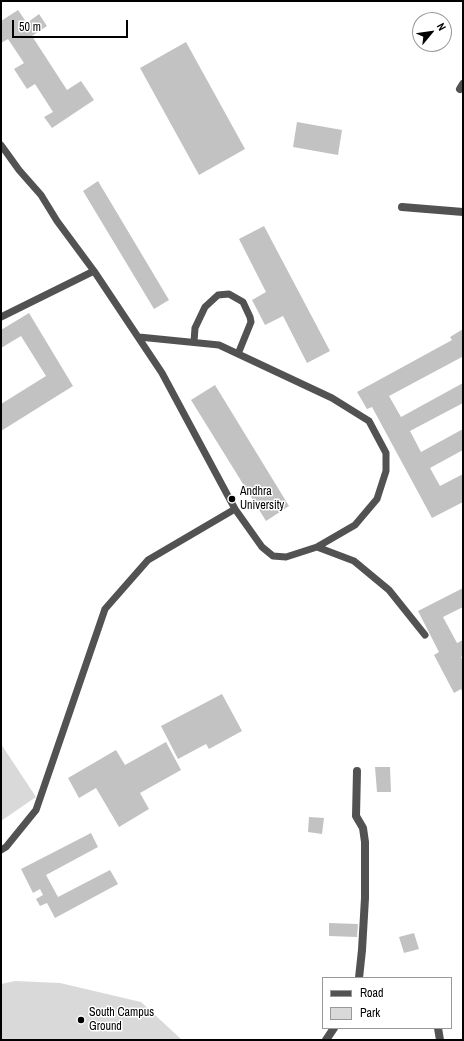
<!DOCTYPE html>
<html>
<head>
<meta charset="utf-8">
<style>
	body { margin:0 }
	#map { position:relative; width:464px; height:1041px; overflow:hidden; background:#fff; font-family:"Archivo Narrow",sans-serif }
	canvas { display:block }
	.frame { position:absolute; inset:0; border:2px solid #000; pointer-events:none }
	.legend { position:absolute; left:322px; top:977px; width:130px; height:52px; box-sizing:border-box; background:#fff; border:1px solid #999; margin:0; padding:5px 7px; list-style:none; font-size:12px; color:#000 }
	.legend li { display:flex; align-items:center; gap:8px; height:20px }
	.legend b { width:20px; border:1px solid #999 }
	.north { position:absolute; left:412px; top:12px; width:40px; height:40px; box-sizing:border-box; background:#fff; border:1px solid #999; border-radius:50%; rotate:61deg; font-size:11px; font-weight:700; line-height:16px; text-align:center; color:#000 }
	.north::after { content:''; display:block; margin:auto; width:14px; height:18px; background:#000; clip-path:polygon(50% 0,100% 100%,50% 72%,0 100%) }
	.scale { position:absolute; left:12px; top:20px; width:116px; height:18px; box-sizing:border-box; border:2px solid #000; border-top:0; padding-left:5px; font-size:12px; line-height:14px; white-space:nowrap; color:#000; -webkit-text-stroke:3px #fff; paint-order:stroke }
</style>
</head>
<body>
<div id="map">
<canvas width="464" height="1041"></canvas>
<div class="frame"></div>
<ul class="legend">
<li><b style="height:5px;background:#525252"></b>Road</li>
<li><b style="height:11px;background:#d9d9d9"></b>Park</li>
</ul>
<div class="north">N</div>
<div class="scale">50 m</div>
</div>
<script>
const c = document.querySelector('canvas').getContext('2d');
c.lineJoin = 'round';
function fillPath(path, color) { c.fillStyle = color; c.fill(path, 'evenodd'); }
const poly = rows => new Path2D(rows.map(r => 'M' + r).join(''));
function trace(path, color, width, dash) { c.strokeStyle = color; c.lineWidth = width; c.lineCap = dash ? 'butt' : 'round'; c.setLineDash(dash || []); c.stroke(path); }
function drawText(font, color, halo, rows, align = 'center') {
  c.font = font + ' "Archivo Narrow",sans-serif'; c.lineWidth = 3; c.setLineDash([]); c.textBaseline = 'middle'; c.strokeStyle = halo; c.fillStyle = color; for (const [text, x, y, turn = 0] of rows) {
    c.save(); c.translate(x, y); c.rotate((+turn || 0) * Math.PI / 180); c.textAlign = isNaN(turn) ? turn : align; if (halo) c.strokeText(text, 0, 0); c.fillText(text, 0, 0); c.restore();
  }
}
const green = poly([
	[1,744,36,797,1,821],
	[15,981,60,983,141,1002,182,1040,1,1040,1,984]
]);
const building = poly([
	[18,10,27,23,39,14,47,26,32,36,67,90,81,81,94,100,52,128,44,117,53,112,35,84,27,89,14,69,24,63,8,39,1,43,1,21],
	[186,42,245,149,199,175,140,68],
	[297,122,342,130,338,155,293,147],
	[98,181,169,300,154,309,83,191],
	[264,226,330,351,307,363,283,316,265,325,252,300,266,292,239,239],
	[29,313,73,386,1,431,1,404,46,376,21,336,1,348,1,330],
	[463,329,463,359,462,357,389,396,401,417,463,383,463,403,410,431,421,452,463,429,463,450,430,468,440,486,463,474,463,502,432,518,372,407,367,409,357,392,452,340,450,337],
	[215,385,289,506,266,521,191,400],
	[463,588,463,607,443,617,457,643,463,640,463,656,461,657,463,661,463,693,461,689,454,693,434,655,439,652,418,611],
	[222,694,242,731,209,749,206,744,178,759,161,726],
	[166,742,181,770,140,793,149,809,119,827,96,788,79,798,68,778,116,750,125,765],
	[375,767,390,767,391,792,377,792],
	[309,817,324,818,322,834,308,832],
	[91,833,98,847,46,875,58,897,110,870,118,884,55,918,47,903,40,906,36,899,43,895,40,889,33,893,21,869],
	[329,923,358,924,357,937,329,936],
	[414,933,419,949,404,953,399,937]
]);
const service = poly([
	[1,145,19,170,41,195,57,221,94,271,162,373,235,509,148,560,105,609,36,810,6,847,1,850],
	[1,317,94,271],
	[139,337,219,345,332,398,369,421,386,453,386,471,377,499,355,525,317,547,286,557,273,556,262,547,235,509],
	[194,342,195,328,205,307,218,295,229,294,243,302,250,317,251,322,238,354],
	[317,547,354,561,389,590,425,635]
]);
const minor = poly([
	[460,89,463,84],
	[402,207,463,212],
	[357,771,356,816,363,828,365,842,365,898,362,950,359,978],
	[438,1028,440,1040],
	[326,1040,334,1028]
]);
const markers = [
	[232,499,4,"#000"],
	[81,1020,4,"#000"]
];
const poiNames = [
	["Andhra",240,492],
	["University",240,506],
	["South Campus",89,1013],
	["Ground",89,1027]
];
fillPath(green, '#d9d9d9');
fillPath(building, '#c2c2c2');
trace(service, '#525252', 7);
trace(minor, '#525252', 8);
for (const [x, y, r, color] of markers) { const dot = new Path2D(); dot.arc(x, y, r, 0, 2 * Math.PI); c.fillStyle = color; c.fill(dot); trace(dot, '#fff', 1.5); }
drawText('12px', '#000', '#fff', poiNames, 'left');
</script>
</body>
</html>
